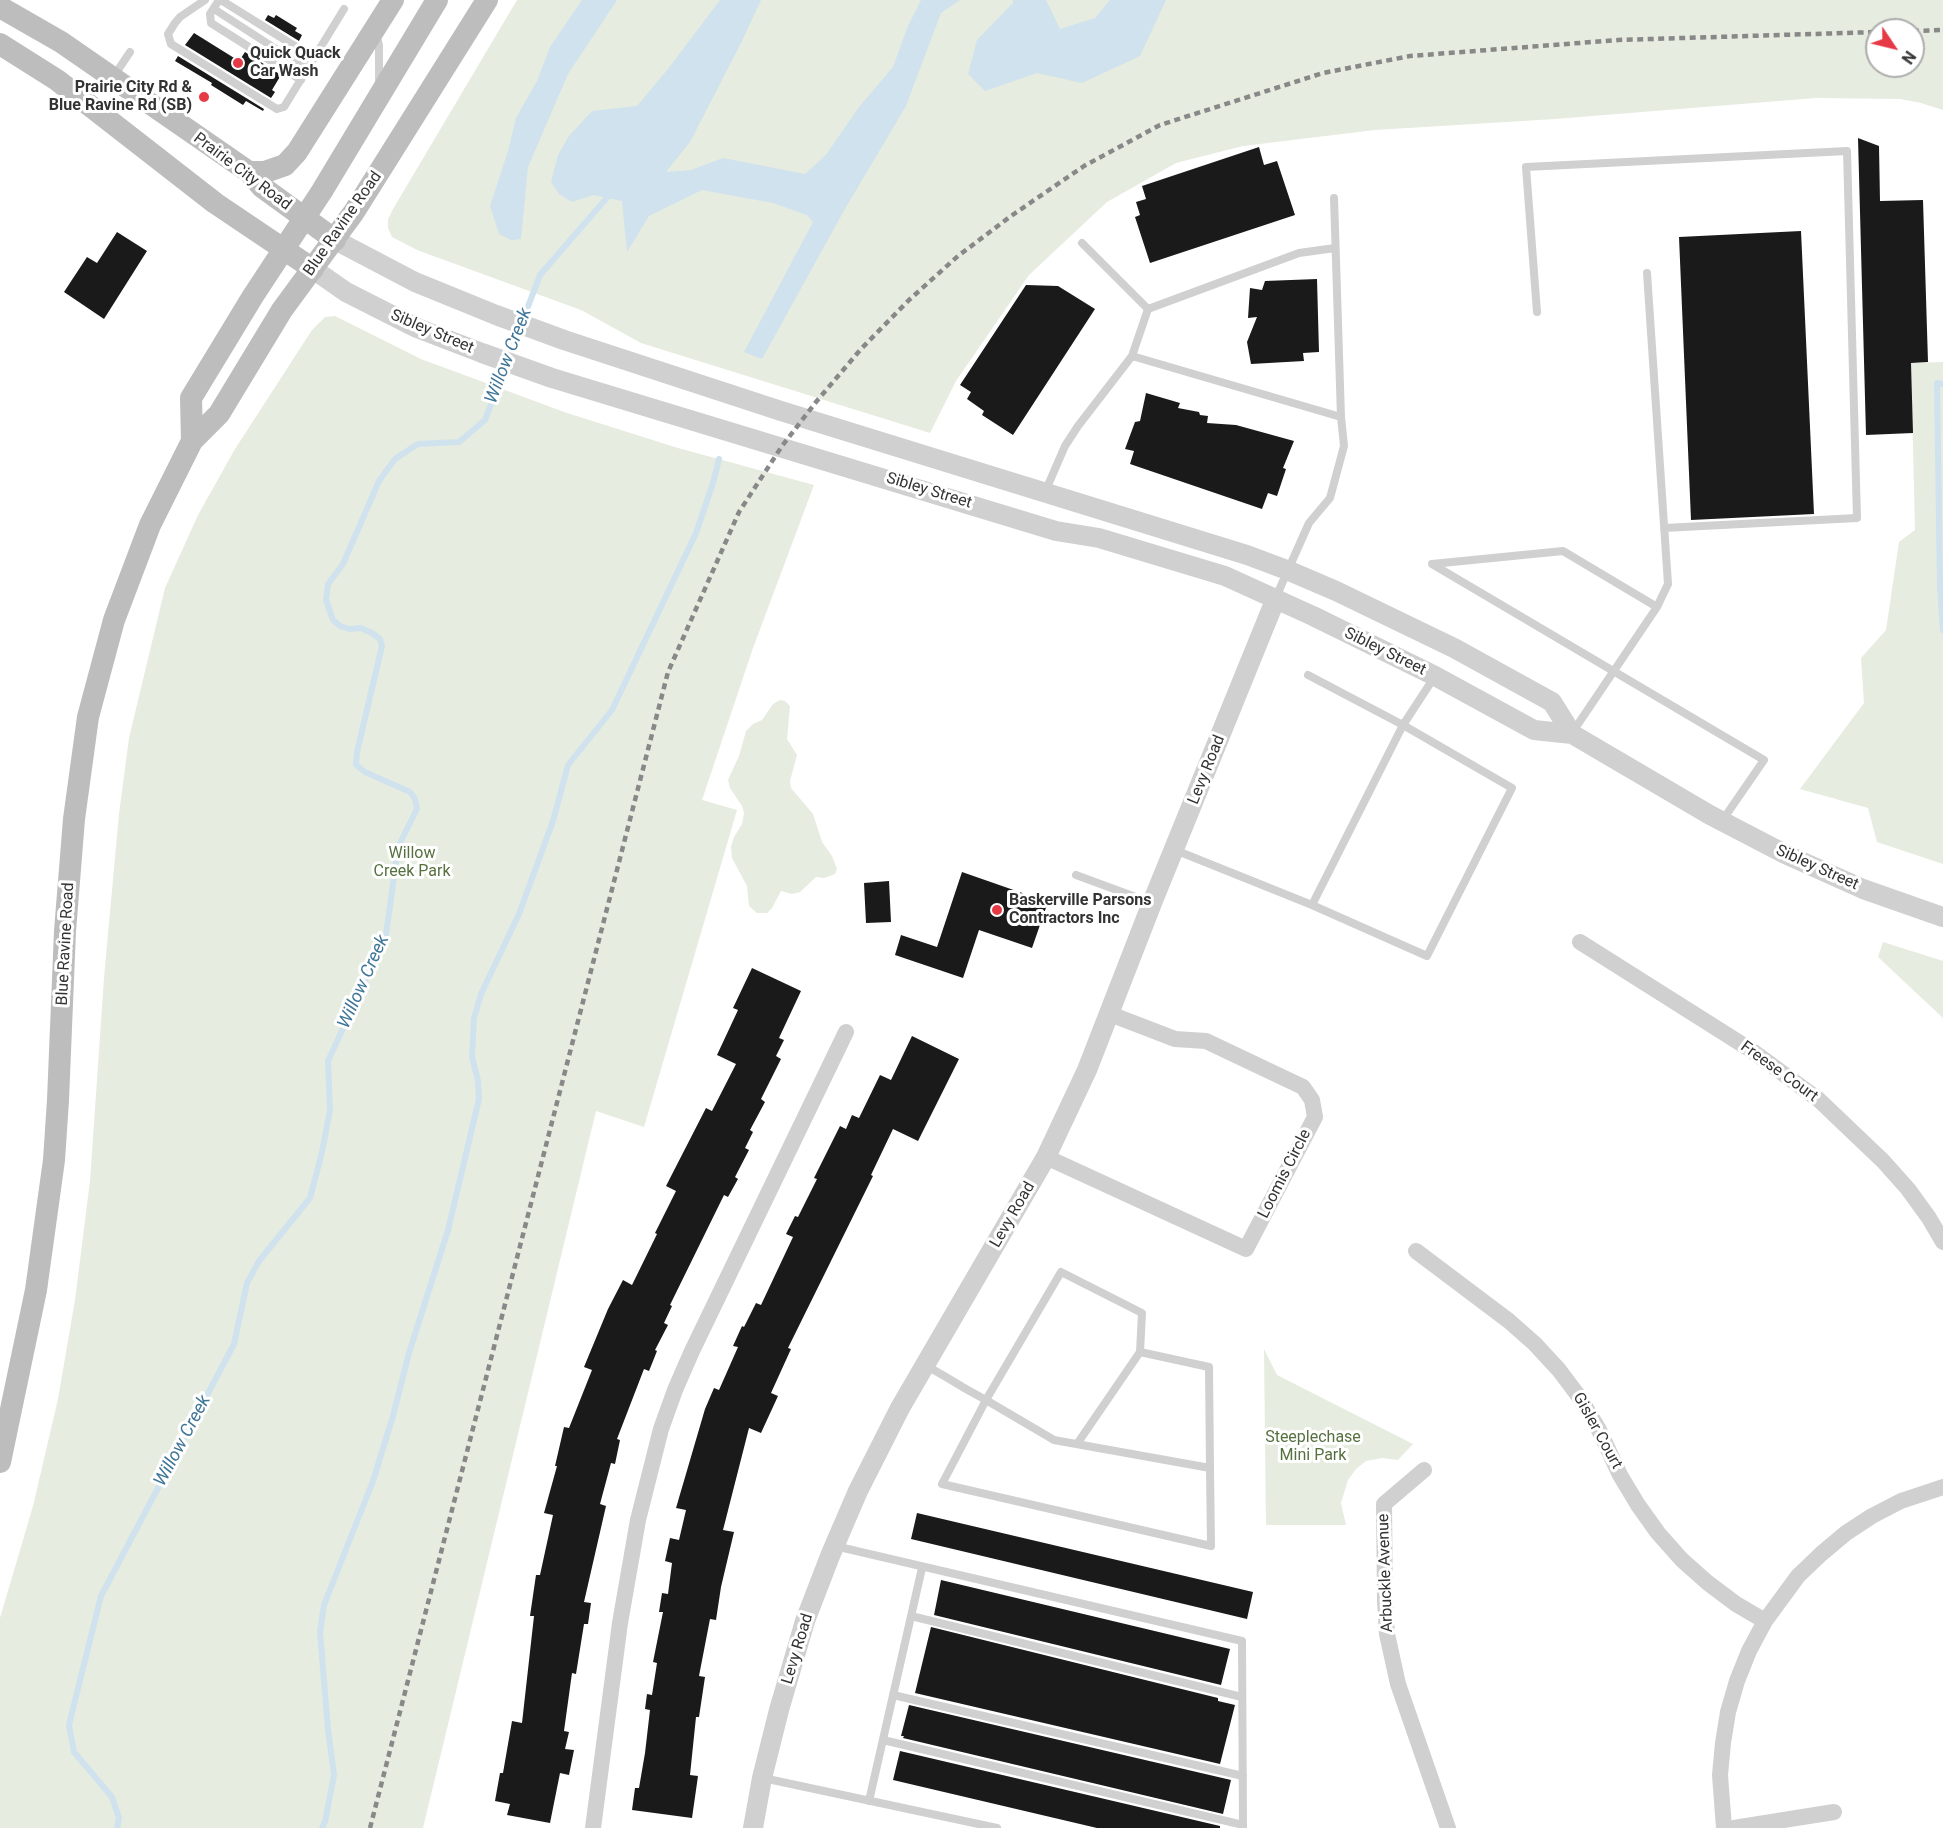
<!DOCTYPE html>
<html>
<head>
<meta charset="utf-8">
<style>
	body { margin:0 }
	#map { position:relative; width:1943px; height:1828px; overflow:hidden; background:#fff; font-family:Roboto,sans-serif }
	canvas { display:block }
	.north { position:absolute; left:1865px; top:18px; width:60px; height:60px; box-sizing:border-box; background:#fff; border:2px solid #adadad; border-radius:50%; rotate:125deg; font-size:16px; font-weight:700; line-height:24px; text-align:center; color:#333 }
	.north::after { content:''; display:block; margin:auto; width:21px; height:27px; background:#e63946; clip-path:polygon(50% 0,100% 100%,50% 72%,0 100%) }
</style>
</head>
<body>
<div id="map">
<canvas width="1943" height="1828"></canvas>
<div class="north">N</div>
</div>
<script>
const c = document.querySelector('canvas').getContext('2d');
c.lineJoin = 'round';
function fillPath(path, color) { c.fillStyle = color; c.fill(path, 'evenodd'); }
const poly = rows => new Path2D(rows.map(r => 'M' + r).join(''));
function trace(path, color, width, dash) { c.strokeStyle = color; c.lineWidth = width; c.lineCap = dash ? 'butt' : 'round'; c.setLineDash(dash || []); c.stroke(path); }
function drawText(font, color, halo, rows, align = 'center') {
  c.font = font + ' Roboto,sans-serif'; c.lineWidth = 6; c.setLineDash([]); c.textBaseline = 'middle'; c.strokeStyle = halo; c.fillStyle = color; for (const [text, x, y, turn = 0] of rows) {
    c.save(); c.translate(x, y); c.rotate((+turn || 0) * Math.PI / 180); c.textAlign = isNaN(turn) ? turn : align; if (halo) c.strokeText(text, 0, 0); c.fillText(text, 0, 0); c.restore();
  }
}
const green = poly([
	[517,0,1943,0,1943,110,1921,103,1900,99,1816,98,1555,119,1375,130,1243,146,1176,163,1107,202,1029,275,956,381,930,433,641,343,581,310,417,250,392,237,388,228,388,219,393,209],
	[1877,30,1913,30,1913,66,1877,66],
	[335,316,421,359,567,413,678,448,814,485,753,648,702,800,737,810,644,1127,596,1111,423,1828,0,1828,0,1618,33,1506,58,1399,75,1300,90,1181,104,978,119,814,129,738,165,588,198,515,235,449,312,330,325,317],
	[1943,362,1943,864,1877,842,1868,808,1800,789,1864,703,1861,658,1886,630,1899,542,1915,530,1911,363],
	[780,700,785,701,790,706,787,739,797,755,790,781,791,788,813,814,822,842,832,856,837,869,835,874,824,878,816,877,800,892,792,894,781,891,772,908,767,913,757,913,749,906,747,886,732,858,731,847,734,837,742,824,744,813,742,806,730,788,728,780,739,756,746,731,753,724,762,720,773,704],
	[1883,942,1943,961,1943,1018,1878,957],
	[1264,1349,1277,1375,1413,1444,1398,1460,1382,1458,1366,1461,1356,1469,1348,1480,1341,1503,1346,1525,1266,1525]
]);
const water = poly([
	[582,0,617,0,568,74,528,167,521,239,511,240,499,234,490,206,508,151,516,118,537,81,550,47],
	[720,0,761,0,742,41,690,142,666,172,691,170,723,158,805,174,826,155,859,107,893,67,908,26,921,0,960,0,941,13,906,106,846,207,762,359,744,352,813,222,807,215,773,203,702,190,649,216,627,252,622,201,593,195,572,202,559,194,551,182,558,155,569,136,592,111,637,106,668,69],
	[1013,0,1046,0,1060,29,1095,18,1110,0,1166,0,1140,56,1082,83,1037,73,985,91,968,74,977,40,1013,3]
]);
const stream = poly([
	[1943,384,1937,383,1940,588,1943,630],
	[117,1828,119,1818,112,1797,74,1752,69,1725,101,1596,234,1344,247,1283,259,1261,310,1198,322,1152,330,1110,328,1061,386,935,398,847,417,809,415,799,410,792,365,772,356,765,357,752,382,646,380,639,372,633,361,628,350,629,340,626,333,620,326,600,328,584,343,564,379,481,395,459,418,444,459,442,485,420,540,275,611,193],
	[322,1828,325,1822,334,1775,328,1729,320,1632,324,1605,373,1481,393,1416,409,1353,448,1230,479,1099,478,1081,472,1057,474,1018,481,994,519,914,553,821,568,765,612,710,696,533,713,483,719,459]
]);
const building = poly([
	[268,15,274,18,276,15,297,28,295,31,302,35,299,41,265,20],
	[194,33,239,61,245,52,281,75,272,90,275,92,271,98,185,45],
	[178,56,264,109,263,111,246,101,243,105,211,85,212,83,175,61],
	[1858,138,1879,146,1880,201,1923,200,1928,362,1911,363,1913,433,1866,435],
	[1259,147,1264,165,1277,161,1295,215,1150,263,1135,217,1140,215,1136,202,1146,199,1142,186],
	[1801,231,1814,514,1691,520,1679,237],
	[117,232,147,251,104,319,64,292,87,257,97,263],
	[1317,279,1319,352,1303,353,1304,361,1251,364,1247,342,1257,317,1248,318,1250,288,1262,290,1265,281],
	[1026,285,1058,286,1095,309,1013,435,982,415,984,411,967,399,971,392,960,385],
	[1146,393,1180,403,1178,408,1199,412,1200,415,1208,416,1207,423,1236,425,1294,441,1283,468,1286,469,1277,496,1268,493,1262,509,1130,464,1134,451,1125,449,1135,422,1140,421],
	[962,872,1048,902,1032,948,979,930,963,978,895,955,901,935,937,947],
	[889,881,891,922,866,923,864,883],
	[752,968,801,991,779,1038,784,1040,776,1056,781,1059,761,1099,765,1102,750,1130,753,1132,745,1148,749,1150,735,1177,738,1179,728,1197,724,1195,670,1305,672,1306,664,1323,668,1325,655,1350,657,1351,649,1371,644,1369,617,1439,620,1440,615,1464,611,1463,600,1504,606,1506,584,1602,591,1603,588,1624,584,1624,576,1674,572,1673,564,1731,569,1732,565,1749,574,1750,569,1775,560,1773,550,1823,507,1815,510,1804,495,1801,500,1773,503,1773,512,1721,522,1723,534,1616,530,1616,536,1575,540,1575,553,1515,544,1513,557,1466,555,1466,564,1427,569,1428,592,1370,584,1367,608,1309,623,1280,632,1285,657,1234,655,1233,676,1191,666,1186,706,1108,712,1111,736,1064,717,1055,738,1010,733,1008],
	[912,1036,959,1059,918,1141,893,1129,871,1175,873,1176,788,1348,791,1349,771,1393,778,1396,761,1433,749,1428,723,1530,734,1532,721,1587,716,1620,710,1619,699,1676,705,1677,699,1717,696,1717,690,1775,698,1776,692,1818,632,1810,635,1788,639,1788,645,1753,650,1710,645,1709,647,1694,652,1695,657,1663,653,1662,663,1612,659,1612,662,1593,668,1594,672,1563,665,1561,670,1538,679,1540,686,1510,676,1508,705,1409,714,1388,719,1390,738,1347,733,1346,742,1326,744,1327,756,1303,761,1305,793,1237,786,1234,795,1216,798,1217,817,1179,814,1178,840,1126,846,1129,852,1115,859,1118,880,1075,891,1080],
	[917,1513,1253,1592,1247,1619,911,1539],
	[941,1580,1230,1649,1221,1685,934,1615],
	[931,1627,1218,1698,1218,1701,1235,1705,1220,1764,915,1693],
	[909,1705,1231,1780,1223,1814,903,1738,904,1736,901,1736],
	[900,1751,1220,1826,1220,1828,1097,1828,893,1780]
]);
const service = poly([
	[205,0,180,17,175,23,168,34,171,44,277,109,284,107,344,9],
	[219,0,210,14,211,23,301,80],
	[221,0,314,58],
	[214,9,307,69],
	[376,34,379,45,379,84],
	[114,76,130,52],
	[1082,243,1148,309],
	[1335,248,1299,253,1148,309,1132,356,1341,417],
	[1537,312,1526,167,1847,151,1857,518,1664,528],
	[1045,492,1065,446,1078,426,1132,356],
	[1276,597,1309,523,1330,498,1344,446,1341,417,1334,198],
	[1657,607,1563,551,1432,564,1764,760,1722,821],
	[1308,675,1403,725,1512,788,1427,956,1312,905],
	[1572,733,1657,607,1668,584,1647,273],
	[1175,850,1312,905,1403,725,1435,676],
	[1076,875,1152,903],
	[925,1365,946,1377,966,1389,986,1400,1054,1440,1210,1468,1209,1367,1140,1352,1142,1313,1061,1272,986,1400,942,1484,1211,1546,1210,1468],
	[1077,1444,1140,1352],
	[835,1546,1242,1641,1243,1828],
	[911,1616,1242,1697],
	[893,1695,1243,1776],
	[883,1740,1243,1825],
	[763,1778,997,1828],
	[869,1801,922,1568]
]);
const minor = poly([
	[1580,942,1751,1050,1819,1100,1883,1161,1908,1189,1929,1218,1943,1242],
	[1046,1157,1246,1249,1315,1117,1312,1100,1303,1087,1206,1041,1175,1039,1110,1014],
	[1416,1251,1509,1321,1535,1344,1559,1370,1580,1398,1598,1428,1620,1475,1638,1505,1658,1533,1682,1560,1708,1583,1736,1604,1765,1621],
	[1424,1470,1384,1504,1385,1600,1387,1634,1398,1684,1448,1828],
	[593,1828,620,1623,638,1520,661,1429,675,1390,692,1351,846,1032],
	[1724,1828,1720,1775,1723,1743,1728,1712,1737,1681,1749,1651,1765,1621,1798,1576,1821,1554,1846,1533,1872,1516,1901,1501,1943,1487],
	[1734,1828,1834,1812]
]);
const tertiary = poly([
	[335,240,415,282,496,315,564,340,781,411,1247,555,1287,570,1336,591,1454,648,1552,702,1572,734,1710,815,1785,854,1863,889,1943,917],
	[313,269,346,292,417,328,482,353,552,378,1056,531,1099,538,1225,576,1313,616,1435,676,1534,730,1572,734],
	[753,1828,762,1778,779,1710,805,1621,830,1556,858,1491,900,1408,1046,1157,1087,1070,1152,903,1276,598]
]);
const secondary = poly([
	[0,7,61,42,249,172,262,187,335,240],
	[0,44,57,80,215,203,313,269],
	[249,172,265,172,285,165,297,152,393,0],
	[192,441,191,398,253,296,322,191,437,0],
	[0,1462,36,1290,54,1160,58,1100,65,931,74,819,88,717,114,620,150,525,192,441,219,414,282,310,354,212,487,0]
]);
const rail = poly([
	[1913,31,1943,30],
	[370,1828,668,672,739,512,782,446,816,402,861,349,909,300,958,256,1011,216,1084,166,1160,125,1323,73,1410,56,1618,40,1877,32]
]);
const markers = [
	[238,63,6,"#e63946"],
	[204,97,6,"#e63946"],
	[997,910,6,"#e63946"]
];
const poiNames = [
	["Quick Quack",250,54],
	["Car Wash",250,72],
	["Prairie City Rd &",192,88,"right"],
	["Blue Ravine Rd (SB)",192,106,"right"],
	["Baskerville Parsons",1009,901],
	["Contractors Inc",1009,919]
];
const streetNames = [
	["Prairie City Road",242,172,37],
	["Blue Ravine Road",343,224,-55],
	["Sibley Street",432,332,23],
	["Sibley Street",929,491,17],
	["Sibley Street",1385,652,26],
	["Levy Road",1207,770,-68],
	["Sibley Street",1817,868,24],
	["Blue Ravine Road",66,944,-87],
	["Freese Court",1779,1072,36],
	["Loomis Circle",1285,1174,-63],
	["Levy Road",1013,1215,-60],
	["Gisler Court",1597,1431,61],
	["Arbuckle Avenue",1386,1573,-92],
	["Levy Road",798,1649,-73]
];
const parkNames = [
	["Willow",412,854],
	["Creek Park",412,872],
	["Steeplechase",1313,1438],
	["Mini Park",1313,1456]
];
const waterNames = [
	["Willow Creek",509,356,-69],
	["Willow Creek",364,982,-66],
	["Willow Creek",183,1441,-62]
];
fillPath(green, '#e6ecdf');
fillPath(water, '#cfe2ee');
trace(stream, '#cfe2ee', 6);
fillPath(building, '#1a1a1a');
trace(service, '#d0d0d0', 8);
trace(minor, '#d0d0d0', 16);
trace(tertiary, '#d0d0d0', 20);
trace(secondary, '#bdbdbd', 22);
trace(rail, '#888', 4.5, [6, 4.5]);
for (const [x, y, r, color] of markers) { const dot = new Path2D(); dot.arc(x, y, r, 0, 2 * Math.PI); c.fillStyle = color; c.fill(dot); trace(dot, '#fff', 2); }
drawText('bold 16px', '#333', '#fff', poiNames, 'left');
drawText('16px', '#333', '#fff', streetNames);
drawText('16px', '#56703f', '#fff', parkNames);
drawText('italic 18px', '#3f7597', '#fff', waterNames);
</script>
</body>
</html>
